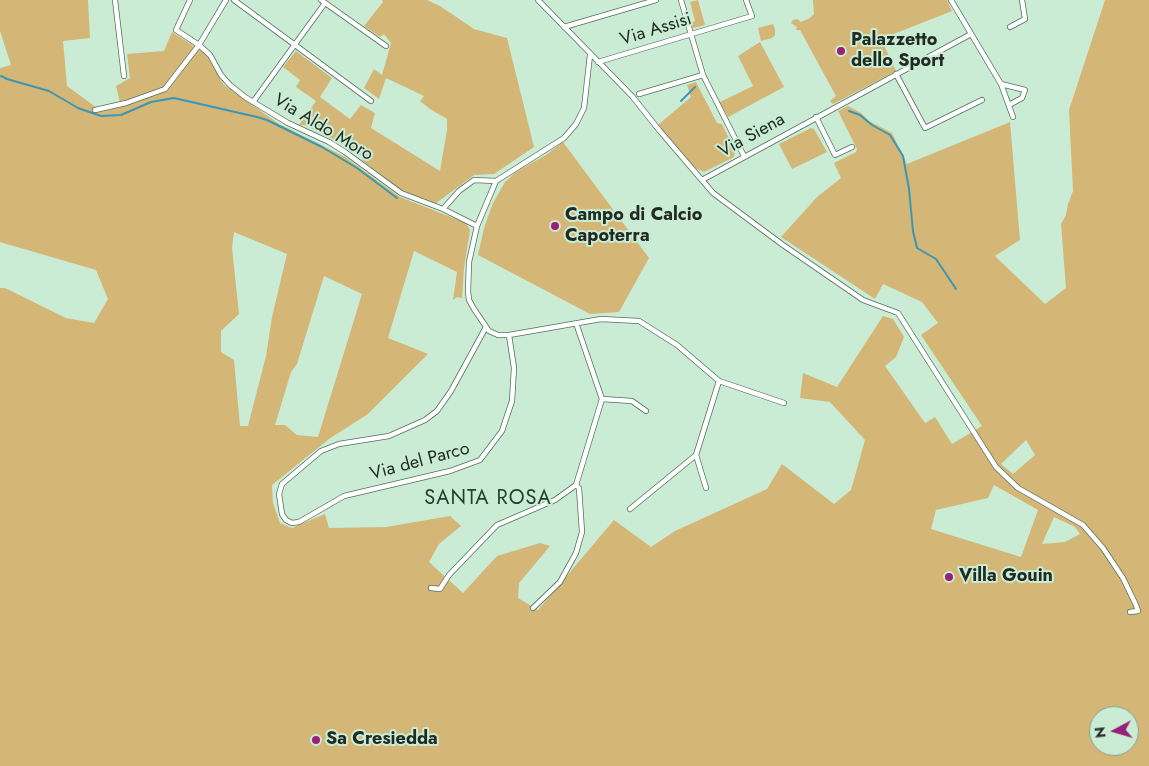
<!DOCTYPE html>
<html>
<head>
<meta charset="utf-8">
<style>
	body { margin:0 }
	#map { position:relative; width:1149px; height:766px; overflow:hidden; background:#cbecd4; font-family:Jost,sans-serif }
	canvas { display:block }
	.north { position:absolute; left:1089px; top:706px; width:50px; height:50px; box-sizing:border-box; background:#cbecd4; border:1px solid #879f8d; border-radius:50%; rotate:264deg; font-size:14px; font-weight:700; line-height:20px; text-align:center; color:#202c23 }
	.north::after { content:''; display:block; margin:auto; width:18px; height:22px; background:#992079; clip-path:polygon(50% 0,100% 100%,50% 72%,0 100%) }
</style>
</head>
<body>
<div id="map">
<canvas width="1149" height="766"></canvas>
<div class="north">N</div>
</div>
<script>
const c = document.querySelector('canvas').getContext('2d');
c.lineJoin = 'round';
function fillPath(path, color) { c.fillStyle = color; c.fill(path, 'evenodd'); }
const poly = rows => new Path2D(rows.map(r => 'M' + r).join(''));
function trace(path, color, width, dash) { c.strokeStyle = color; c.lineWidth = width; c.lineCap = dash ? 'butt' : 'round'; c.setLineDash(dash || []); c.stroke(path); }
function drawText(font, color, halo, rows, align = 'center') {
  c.font = font + ' Jost,sans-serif'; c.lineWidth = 4; c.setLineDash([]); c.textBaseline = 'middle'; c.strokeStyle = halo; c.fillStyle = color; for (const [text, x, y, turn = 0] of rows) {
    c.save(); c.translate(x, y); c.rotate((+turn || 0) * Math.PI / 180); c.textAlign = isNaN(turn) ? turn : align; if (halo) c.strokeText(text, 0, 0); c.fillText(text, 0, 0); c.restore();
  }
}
const green = poly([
	[0,0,88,0,90,38,63,41,67,86,97,108,97,111,100,112,121,107,116,86,130,78,127,54,164,51,172,32,206,54,224,85,279,124,345,157,400,197,466,223,470,230,464,268,462,298,457,297,453,300,457,272,414,251,388,338,428,354,368,414,329,439,272,485,273,503,280,523,292,528,325,514,329,528,386,527,450,516,461,526,439,544,429,562,463,593,497,556,540,543,550,546,519,583,518,598,538,610,614,520,651,547,675,531,767,489,782,464,834,504,851,490,865,440,830,402,800,398,803,373,837,387,883,316,893,319,904,337,896,357,885,366,925,423,935,417,952,444,982,426,921,335,938,323,922,302,883,284,875,299,781,237,817,197,841,178,834,163,856,152,857,149,838,111,848,106,861,113,869,121,892,133,907,164,1010,122,1020,240,995,256,1045,304,1066,288,1061,224,1066,215,1068,204,1073,191,1069,110,1105,0,1149,0,1149,766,0,766,0,288,5,288,66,318,94,323,108,299,96,270,0,242,0,68,11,65,0,31],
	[234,232,287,254,272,317,266,356,248,426,240,426,234,360,221,352,221,331,239,314,232,248],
	[324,276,362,294,318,437,297,435,285,425,275,425,291,372,297,364],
	[1026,440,1035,455,1013,474,1001,464],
	[994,485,1038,510,1021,557,931,529,936,510,988,498],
	[1054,517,1075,527,1080,534,1065,542,1042,544],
	[1099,716,1129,716,1129,746,1099,746],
	[382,0,427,0,440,6,474,29,507,38,534,147,494,174,474,175,435,204,401,190,363,161,362,156,347,148,347,146,305,125,299,125,316,101,296,87,300,80,283,67,296,51,332,78,320,97,350,119,361,105,375,113,371,128,440,171,447,130,447,119,430,109,420,101,424,96,386,78,379,99,364,88,374,69,382,75,391,43,384,34,380,37,364,26,383,2],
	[698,0,705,25,693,28,691,23,695,21,690,2],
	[813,0,947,0,952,11,881,39,896,71,833,104,830,101,836,96,800,30,796,30,797,27,791,23,793,20,797,19,801,22,810,18,814,14],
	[773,24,775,29,775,35,772,38,761,41,758,28],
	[760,42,784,87,728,117,720,102,753,86,738,56],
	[696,82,717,123,722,124,735,151,734,157,704,172,695,168,658,125,691,97,687,85],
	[811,128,814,129,827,152,792,169,779,144],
	[563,142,649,258,619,312,590,314,478,255,484,228,493,203,505,182,516,172,546,155]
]);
const stream = poly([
	[1,76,7,79,49,91,78,108,101,116,121,115,151,102,174,98,257,117,267,120,322,147,357,168,397,198],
	[681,101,695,87],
	[849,111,860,115,872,125,890,135,903,156,909,189,913,231,917,248,936,259,956,289]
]);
const street = poly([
	[115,0,124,76],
	[190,0,176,30,199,45,210,55,221,75,230,85,245,97,288,123,329,142,345,152,401,193,443,209,477,226],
	[234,0,371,101],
	[321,0,386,46],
	[538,0,632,96,659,130,713,193,783,245,863,300,898,313,996,467,1018,488,1083,525,1103,548,1123,578,1136,605,1138,611,1130,612],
	[681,0,703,75,744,156],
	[951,0,1001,84],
	[564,27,656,0],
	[1010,27,1025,19,1022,0],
	[590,55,584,108,576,124,564,138,496,181,477,226,469,262,468,291,469,300,474,309,489,331,498,335,509,335,601,319,639,321,677,345,719,381,784,403],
	[598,62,752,16,746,0],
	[896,74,925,128,982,100],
	[639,94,703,75],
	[253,102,325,3],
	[1009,105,1022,98,1025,90,1001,84,1013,117],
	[95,110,126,103,165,89,199,45,226,0],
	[816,117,835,155,852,147],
	[702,180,971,34],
	[443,209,459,191,474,180,496,181],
	[486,327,451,391,437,411,425,420,389,436,339,444,321,451,282,484,279,494,282,514,286,520,292,523,299,522,344,496,450,471,480,460,502,431,512,401,514,368,509,335],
	[602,399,632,401,646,411],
	[696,455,706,488],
	[630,509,696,455,719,381],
	[431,588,440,589,449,575,497,525,555,500,576,485,602,399,576,323],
	[533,608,560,582,576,553,582,532,579,488,576,485]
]);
const markers = [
	[841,51,5,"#992079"],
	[555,226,5,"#992079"],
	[949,577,5,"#992079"],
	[316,740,5,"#992079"]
];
const streetNames = [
	["Via Assisi",656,30,-17],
	["Via Aldo Moro",323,128,31],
	["Via Siena",752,136,-29],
	["Via del Parco",420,462,-15]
];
const poiNames = [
	["Palazzetto",851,41],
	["dello Sport",851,62],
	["Campo di Calcio",565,216],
	["Capoterra",565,237],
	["Villa Gouin",959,577],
	["Sa Cresiedda",326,740]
];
const quarterNames = [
	["SANTA ROSA",488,499]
];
fillPath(green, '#d4b677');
trace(stream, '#3c97b5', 2);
trace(street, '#526f5b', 6);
trace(street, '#fff', 4.5);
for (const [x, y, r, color] of markers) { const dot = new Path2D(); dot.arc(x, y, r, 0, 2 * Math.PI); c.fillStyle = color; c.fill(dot); trace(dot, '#cbecd4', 2); }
drawText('18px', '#202c23', '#cbecd4', streetNames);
drawText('bold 18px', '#202c23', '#cbecd4', poiNames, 'left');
c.letterSpacing = '1px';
drawText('20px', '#233f2c', '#cbecd4', quarterNames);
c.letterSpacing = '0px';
</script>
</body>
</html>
